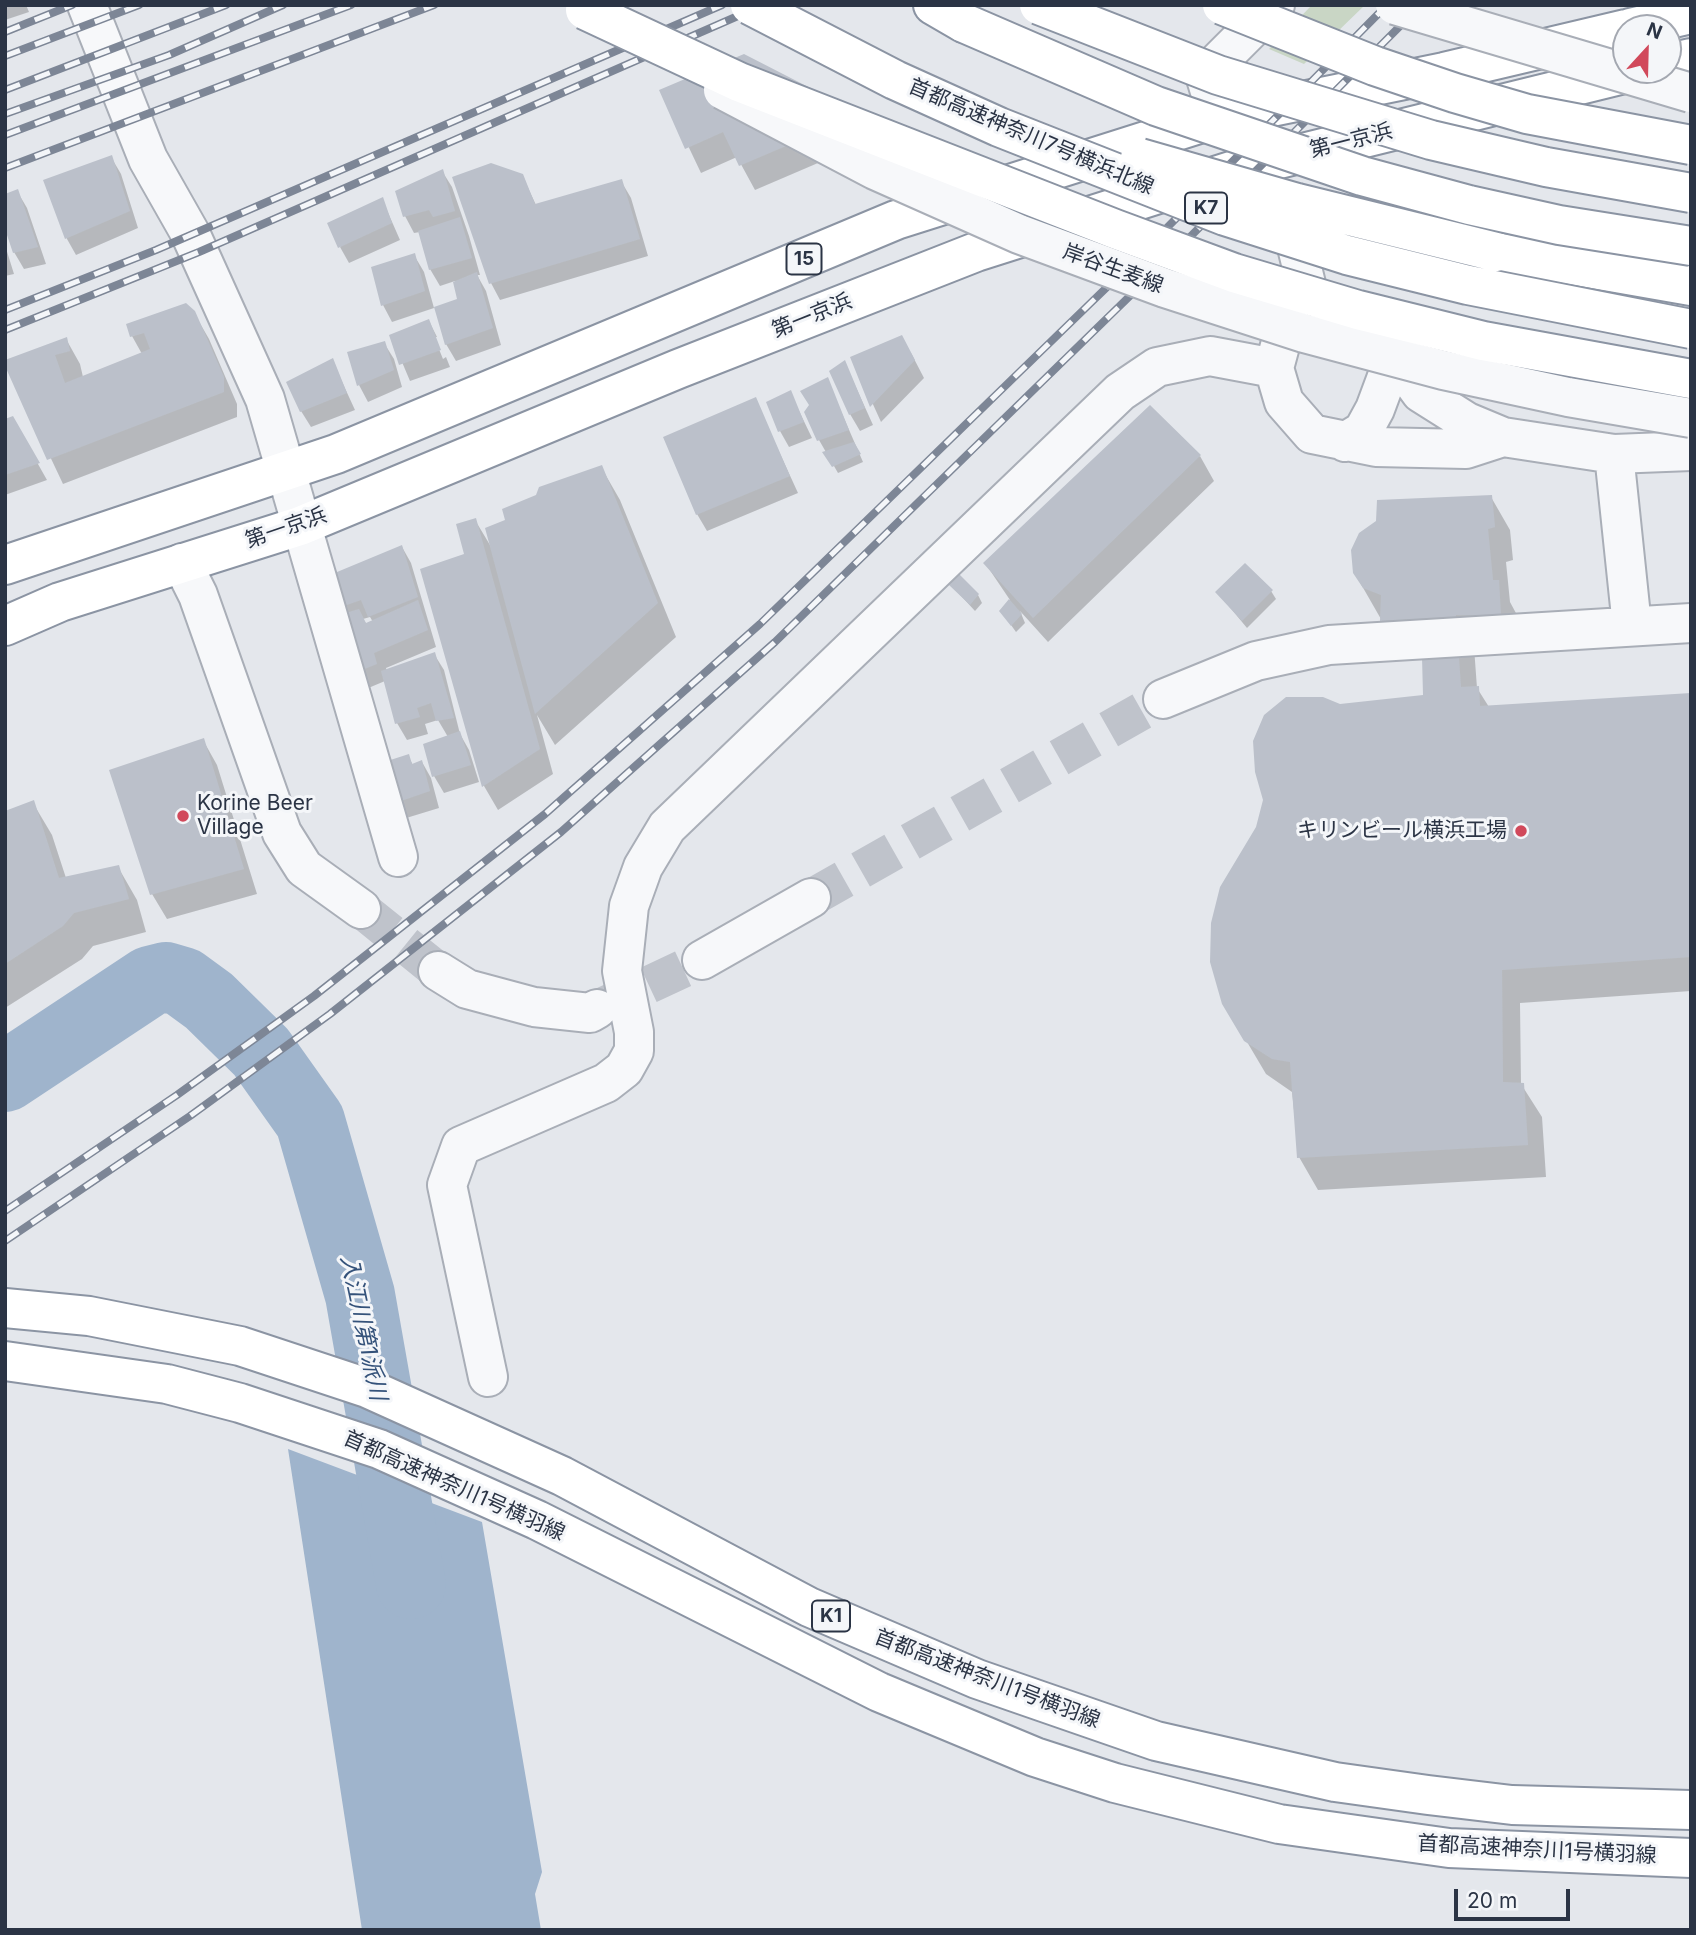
<!DOCTYPE html>
<html>
<head>
<meta charset="utf-8">
<style>
	body { margin:0 }
	#map { position:relative; width:1696px; height:1935px; overflow:hidden; background:#e4e7ec; font-family:Inter,sans-serif }
	canvas { display:block }
	.frame { position:absolute; inset:0; border:7px solid #2b3445; pointer-events:none }
	.north { position:absolute; left:1612px; top:14px; width:70px; height:70px; box-sizing:border-box; background:#f4f6f9; border:2px solid #a4a8b1; border-radius:50%; rotate:22deg; font-size:19px; font-weight:700; line-height:28px; text-align:center; color:#2b3445 }
	.north::after { content:''; display:block; margin:auto; width:24px; height:32px; background:#d1495b; clip-path:polygon(50% 0,100% 100%,50% 72%,0 100%) }
	.scale { position:absolute; left:1454px; top:1889px; width:116px; height:32px; box-sizing:border-box; border:4px solid #2b3445; border-top:0; padding-left:9px; font-size:21px; line-height:24px; white-space:nowrap; color:#2b3445; -webkit-text-stroke:5px #f4f6f9; paint-order:stroke }
</style>
</head>
<body>
<div id="map">
<canvas width="1696" height="1935"></canvas>
<div class="frame"></div>
<div class="north">N</div>
<div class="scale">20 m</div>
</div>
<script>
const c = document.querySelector('canvas').getContext('2d');
c.lineJoin = 'round';
function fillPath(path, color) { c.fillStyle = color; c.fill(path, 'evenodd'); }
const poly = rows => new Path2D(rows.map(r => 'M' + r).join(''));
function trace(path, color, width, dash) { c.strokeStyle = color; c.lineWidth = width; c.lineCap = dash ? 'butt' : 'round'; c.setLineDash(dash || []); c.stroke(path); }
function drawText(font, color, halo, rows, align = 'center') {
  c.font = font + ' Inter,"Noto Sans JP",sans-serif'; c.lineWidth = 6; c.setLineDash([]); c.textBaseline = 'middle'; c.strokeStyle = halo; c.fillStyle = color; for (const [text, x, y, turn = 0] of rows) {
    c.save(); c.translate(x, y); c.rotate((+turn || 0) * Math.PI / 180); c.textAlign = isNaN(turn) ? turn : align; if (halo) c.strokeText(text, 0, 0); c.fillText(text, 0, 0); c.restore();
  }
}
const green = poly([
	[1312,5,1365,5,1304,64,1269,49]
]);
const water = poly([
	[288,1449,482,1522,542,1872,535,1894,541,1930,362,1930]
]);
const shadow = poly([
	[5,5,26,5,29,12,5,20],
	[662,91,874,139,755,190,737,157,701,173],
	[111,157,121,174,138,228,76,255,67,239,46,181],
	[442,171,452,187,469,236,480,275,477,275,486,291,501,345,456,361,446,344,459,300,455,281,440,286,430,269,420,232,414,233,405,216],
	[522,175,536,205,621,181,631,198,648,256,500,300,491,283],
	[17,191,27,208,46,264,24,269,14,252],
	[382,199,400,240,349,263,340,247],
	[5,245,14,274,5,276],
	[414,255,424,272,434,308,392,322,383,305],
	[194,313,209,339,237,404,237,417,63,484,5,361,66,339,80,364,83,377,142,354,132,336],
	[429,321,437,337,434,337,443,359,446,357,450,367,410,381,391,336],
	[384,343,394,359,402,387,368,402,359,385],
	[911,353,924,378,881,422,852,358],
	[332,360,355,410,311,427,301,411],
	[845,363,873,425,860,431,850,414],
	[827,379,863,462,838,473,819,440],
	[790,392,812,438,789,447,780,431],
	[755,399,798,493,707,531,697,514],
	[12,418,47,480,5,495,5,421],
	[1200,456,1214,481,1048,642,1020,611,1025,623,1016,632,1001,611,1010,600,985,563],
	[601,467,620,500,676,637,555,745,537,715,553,774,498,810,484,786,422,570,466,555,475,520,490,545,507,521],
	[1491,497,1510,530,1513,560,1506,562,1510,602,1517,615,1474,647,1477,688,1489,707,1691,694,1691,991,1520,1003,1521,1084,1542,1117,1546,1177,1318,1190,1299,1157,1292,1092,1266,1074,1224,1003,1339,706,1425,697,1423,653,1401,654,1354,572],
	[402,547,411,563,436,647,386,668,387,671,434,654,444,670,460,734,469,750,479,782,444,793,434,776,448,737,438,720,425,724,428,734,407,740,397,723,385,681,366,689,336,608],
	[370,617,373,622,367,625,363,619],
	[951,585,978,595,982,603,975,611],
	[1271,591,1276,599,1247,628,1218,593],
	[203,740,217,765,257,894,167,919,152,894],
	[408,756,413,765,422,762,431,778,439,808,403,819,394,803],
	[33,803,52,835,66,878,118,867,137,900,146,932,93,946,82,959,5,1008,5,813]
]);
const river = poly([
	[5,1077,150,981,166,977,183,982,209,1001,261,1052,310,1121,360,1295,411,1584]
]);
const building = poly([
	[744,54,861,114,739,166,723,132,685,149,659,90],
	[112,155,130,211,65,239,43,180],
	[491,163,523,174,535,204,622,179,640,239,489,284,452,177],
	[443,169,455,211,433,217,429,210,403,217,395,191],
	[18,189,38,247,13,253,5,229,5,194],
	[383,197,392,223,338,248,327,223],
	[460,217,472,258,429,270,418,231],
	[415,253,425,291,381,306,371,267],
	[477,272,493,328,445,345,434,307,457,299,453,282],
	[186,303,195,311,224,377,224,392,47,460,5,366,5,360,67,337,70,351,55,355,65,383,150,349,144,333,130,337,126,324],
	[429,319,441,350,399,365,389,335],
	[902,335,915,360,870,407,850,357],
	[385,341,394,370,357,386,347,352],
	[333,358,347,393,300,412,286,382],
	[845,360,865,408,849,415,829,371],
	[828,377,849,430,817,441,804,412,809,405,800,391],
	[791,390,804,422,778,432,766,402],
	[756,397,790,476,696,515,663,437],
	[1150,405,1201,455,1033,618,983,563],
	[13,416,40,463,5,475,5,419],
	[854,442,861,454,832,467,822,452],
	[602,465,658,603,535,714,485,528,505,520,502,509,536,495,539,487],
	[1492,495,1495,527,1488,529,1493,580,1499,580,1501,616,1456,615,1461,687,1479,686,1480,706,1691,693,1691,957,1502,970,1503,1082,1524,1083,1528,1145,1297,1158,1290,1062,1272,1059,1244,1041,1222,1004,1210,962,1211,923,1220,887,1256,827,1263,800,1255,772,1253,741,1264,715,1286,697,1323,697,1340,704,1423,695,1421,619,1380,621,1381,595,1363,588,1353,573,1351,550,1359,533,1376,521,1377,500],
	[476,518,540,749,482,787,420,569,464,554,456,524],
	[402,545,418,597,368,617,361,600,335,609,325,577],
	[1245,563,1273,590,1242,621,1215,592],
	[958,573,979,594,970,605,949,585],
	[1009,599,1022,614,1011,626,999,611],
	[418,600,428,630,374,653,377,664,354,673,336,616,359,609,366,623],
	[435,652,454,718,436,721,431,703,417,708,420,717,395,724,381,671],
	[460,731,471,765,432,777,423,744],
	[204,738,244,869,150,895,109,770],
	[409,754,412,764,422,760,430,791,392,804,381,763],
	[34,800,59,878,119,865,129,899,74,913,63,926,5,964,5,811]
]);
const minorTunnel = poly([
	[811,898,1163,699],
	[361,909,438,971],
	[597,1009,702,960]
]);
const minor = poly([
	[87,5,148,159,190,233,265,399,398,857],
	[1218,118,1205,75,1275,5],
	[1288,210,1314,317],
	[1383,341,1421,393,1467,422,1503,437,1614,454,1691,451],
	[1281,342,1274,368,1284,402,1312,434,1376,447,1466,449,1503,437],
	[1345,442,1363,431,1375,409,1388,374,1388,347],
	[1614,454,1632,626],
	[182,563,198,595,282,833,304,868,361,909],
	[1163,699,1256,661,1329,645,1691,623],
	[702,960,811,898],
	[438,971,467,989,534,1007,590,1013,597,1009],
	[488,1377,447,1185,461,1146,606,1083,624,1069,634,1051,634,1032,622,971,629,906,643,867,667,827,1120,392,1157,367,1210,356,1274,368]
]);
const highway = poly([
	[933,5,964,23],
	[1630,28,1691,14],
	[1668,63,1691,58],
	[1496,252,1691,286],
	[5,565,336,454,896,220,1218,118,1444,72,1626,29],
	[5,626,60,602,300,526,678,369,976,252,1234,170,1640,70],
	[5,1308,89,1316,240,1346,367,1388,562,1476,809,1607,977,1679,1156,1741,1335,1782,1428,1795,1512,1805,1691,1810],
	[5,1361,167,1384,240,1403,379,1449,537,1520,879,1692,1035,1757,1115,1783,1279,1824,1449,1848,1691,1858]
]);
const rail = poly([
	[5,32,72,5],
	[5,56,139,5],
	[5,90,226,5],
	[5,114,169,55,283,5],
	[5,135,351,5],
	[5,168,434,5],
	[5,310,156,250,722,5],
	[5,330,199,252,763,5],
	[5,1211,177,1095,314,996,545,814,760,624,1138,257,1387,5],
	[5,1241,190,1116,330,1014,561,832,775,642,1176,251,1421,5]
]);
const minorBridge = poly([
	[1395,5,1691,93],
	[723,90,875,170,1019,234,1165,288,1304,333,1443,370,1568,397,1691,418]
]);
const highwayBridge = poly([
	[750,5,895,80,999,127,1225,216,1347,255,1468,285,1691,329],
	[1039,5,1218,75,1431,140,1546,167,1691,193],
	[1222,5,1375,66,1455,93,1527,114,1691,145],
	[585,10,739,82,1115,229,1234,273,1358,310,1483,341,1691,379],
	[964,23,1156,106,1362,176,1469,205,1559,225,1691,246],
	[1140,158,1297,203,1496,252]
]);
const markers = [
	[183,816,7,"#d1495b"],
	[1521,831,7,"#d1495b"]
];
const shields = [
	[1206,208,42],
	[804,259,35],
	[831,1616,38]
];
const shieldNames = [
	["K7",1206,208],
	["15",804,259],
	["K1",831,1616]
];
const streetNames = [
	["首都高速神奈川7号横浜北線",1031,137,23],
	["第一京浜",1351,141,-14],
	["岸谷生麦線",1113,269,20],
	["第一京浜",812,316,-22],
	["第一京浜",286,528,-19],
	["首都高速神奈川1号横羽線",454,1486,24],
	["首都高速神奈川1号横羽線",987,1679,21],
	["首都高速神奈川1号横羽線",1537,1850,3]
];
const poiNames = [
	["Korine Beer",197,804],
	["Village",197,828],
	["キリンビール横浜工場",1507,831,"right"]
];
const waterNames = [
	["入江川第1派川",363,1328,78]
];
fillPath(green, '#c9d6c5');
fillPath(water, '#9fb4cc');
fillPath(shadow, '#0003');
trace(river, '#9fb4cc', 70);
fillPath(building, '#bbc0ca');
trace(minorTunnel, '#bfc3cb', 38, [38, 19]);
trace(minor, '#a9aeb7', 42);
trace(highway, '#8b94a3', 42);
trace(minor, '#f7f8fa', 38);
trace(highway, '#fff', 38);
trace(rail, '#7d8696', 8);
trace(rail, '#f4f6f9', 5, [16]);
trace(minorBridge, '#a9aeb7', 42, []);
trace(highwayBridge, '#8b94a3', 42, []);
trace(minorBridge, '#f7f8fa', 38);
trace(highwayBridge, '#fff', 38);
for (const [x, y, r, color] of markers) { const dot = new Path2D(); dot.arc(x, y, r, 0, 2 * Math.PI); c.fillStyle = color; c.fill(dot); trace(dot, '#f4f6f9', 2.5); }
for (const [x, y, w] of shields) { const box = new Path2D(); box.roundRect(x - w / 2, y - 15.5, w, 31, 5); c.fillStyle = '#f4f6f9'; c.fill(box); trace(box, '#2b3445', 2); }
drawText('bold 19px', '#2b3445', null, shieldNames);
drawText('21px', '#2b3445', '#f4f6f9', streetNames);
drawText('21px', '#2b3445', '#f4f6f9', poiNames, 'left');
drawText('italic 23px', '#34527a', '#f4f6f9', waterNames);
</script>
</body>
</html>
